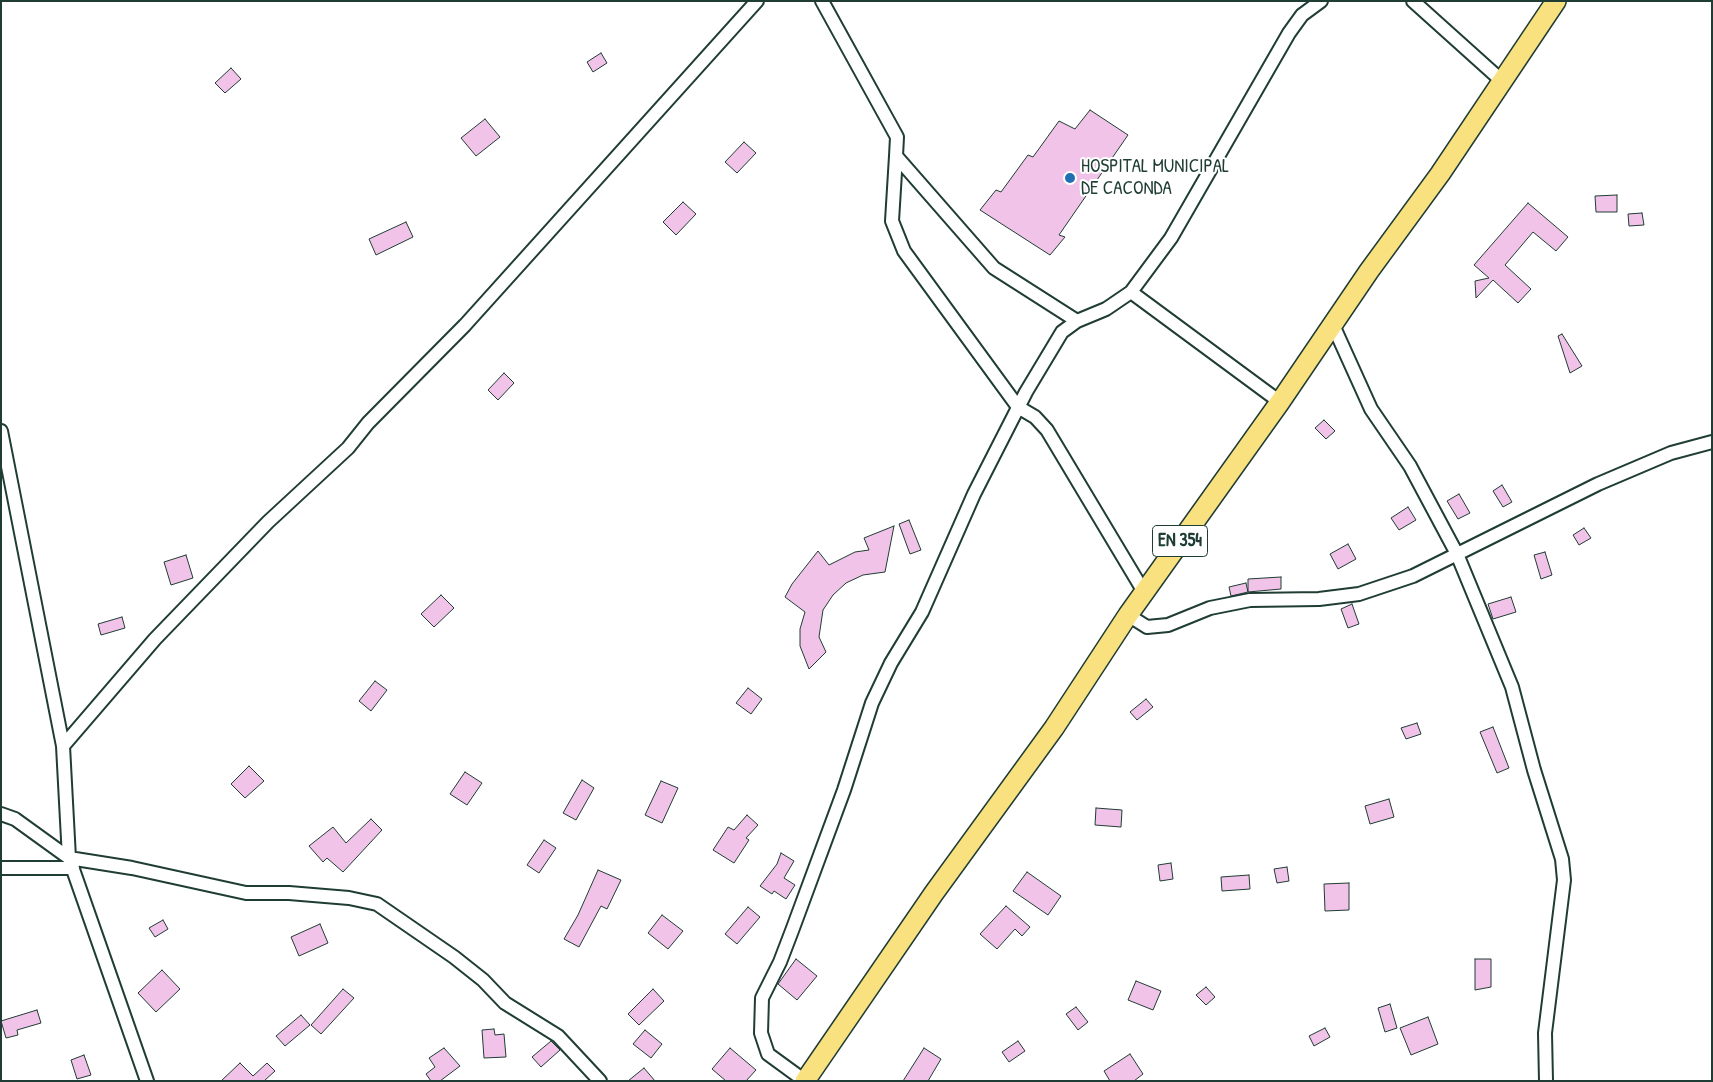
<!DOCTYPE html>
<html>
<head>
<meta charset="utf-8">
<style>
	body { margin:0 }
	#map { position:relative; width:1713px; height:1082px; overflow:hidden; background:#fff; font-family:"Patrick Hand",sans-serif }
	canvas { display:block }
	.frame { position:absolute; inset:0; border:2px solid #1f3d34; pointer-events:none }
</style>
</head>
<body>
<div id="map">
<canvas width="1713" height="1082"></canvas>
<div class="frame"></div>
</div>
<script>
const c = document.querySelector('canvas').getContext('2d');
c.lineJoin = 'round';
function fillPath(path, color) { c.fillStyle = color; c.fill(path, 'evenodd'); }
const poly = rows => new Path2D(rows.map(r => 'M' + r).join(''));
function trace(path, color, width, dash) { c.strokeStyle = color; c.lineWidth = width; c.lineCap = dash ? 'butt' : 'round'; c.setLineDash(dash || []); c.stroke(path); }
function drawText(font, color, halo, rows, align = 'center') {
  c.font = font + ' "Patrick Hand",sans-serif'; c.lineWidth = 4; c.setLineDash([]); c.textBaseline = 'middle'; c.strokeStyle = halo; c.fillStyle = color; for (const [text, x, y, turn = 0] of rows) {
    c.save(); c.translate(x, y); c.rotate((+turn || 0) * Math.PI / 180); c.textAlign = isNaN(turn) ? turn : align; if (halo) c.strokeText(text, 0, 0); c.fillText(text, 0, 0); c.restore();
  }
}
const building = poly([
	[601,53,607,63,593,72,587,62,601,53],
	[231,68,241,79,225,93,215,83,231,68],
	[1090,110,1128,135,1059,235,1065,237,1050,255,980,210,996,190,1001,192,1028,155,1033,157,1059,121,1075,129,1090,110],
	[485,119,500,137,476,156,461,138,485,119],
	[744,142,756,153,737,173,725,162,744,142],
	[1617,195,1617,212,1596,212,1595,196,1617,195],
	[683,202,696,214,676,235,663,222,683,202],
	[1528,203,1568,237,1556,251,1533,232,1505,265,1531,289,1518,303,1493,280,1476,298,1475,281,1489,278,1474,265,1528,203],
	[1642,213,1644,225,1629,226,1628,214,1642,213],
	[406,222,413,237,376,255,369,239,406,222],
	[1562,334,1582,366,1570,373,1558,336,1562,334],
	[504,373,514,383,498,400,488,390,504,373],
	[1324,420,1335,431,1326,439,1315,428,1324,420],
	[1502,485,1512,502,1503,507,1493,491,1502,485],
	[1459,494,1470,513,1458,519,1447,501,1459,494],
	[1408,507,1416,520,1399,530,1391,518,1408,507],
	[909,520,921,550,910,554,899,524,909,520],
	[894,526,885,572,863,575,846,583,833,595,823,610,819,637,826,652,809,669,800,646,800,629,805,612,785,597,792,584,818,551,829,565,855,552,869,550,864,538,894,526],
	[1584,528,1591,538,1579,545,1573,535,1584,528],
	[1348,544,1356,559,1338,569,1330,554,1348,544],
	[1545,552,1552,575,1541,579,1534,555,1545,552],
	[186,555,193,578,171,585,164,562,186,555],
	[1281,577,1281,589,1248,592,1248,579,1281,577],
	[1246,583,1248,592,1231,596,1229,587,1246,583],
	[441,595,454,608,434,627,421,614,441,595],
	[1511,597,1516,612,1493,619,1488,604,1511,597],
	[1352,604,1359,624,1348,628,1341,609,1352,604],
	[122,617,125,628,101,635,98,624,122,617],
	[375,681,387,690,371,711,359,701,375,681],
	[748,688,762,699,751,714,736,703,748,688],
	[1146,699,1153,707,1137,720,1130,712,1146,699],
	[1417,723,1421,734,1406,739,1401,728,1417,723],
	[1493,727,1509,768,1497,773,1480,732,1493,727],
	[249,766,264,781,245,798,231,784,249,766],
	[465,772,482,783,467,805,450,794,465,772],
	[582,780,594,788,576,820,563,813,582,780],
	[661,781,678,788,662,823,645,815,661,781],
	[1389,799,1394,817,1370,824,1365,806,1389,799],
	[1096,808,1122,810,1121,827,1095,825,1096,808],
	[747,815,758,825,746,838,749,840,734,863,713,850,728,827,734,830,747,815],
	[371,819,382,830,343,872,327,858,323,862,309,846,333,827,346,843,371,819],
	[544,840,556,848,539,873,527,865,544,840],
	[781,853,794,861,784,878,795,885,786,899,774,891,772,894,760,886,777,864,781,853],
	[1171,863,1173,879,1160,881,1158,865,1171,863],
	[1287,867,1289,881,1277,883,1274,869,1287,867],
	[598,870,621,880,607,909,601,906,579,947,564,939,578,915,598,870],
	[1027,872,1061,896,1048,915,1013,891,1027,872],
	[1249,875,1250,889,1222,891,1221,877,1249,875],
	[1349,883,1349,910,1325,911,1324,884,1349,883],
	[1006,906,1030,927,1022,936,1015,929,997,949,980,934,1006,906],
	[748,907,760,917,737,944,725,934,748,907],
	[662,915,683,931,668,949,648,933,662,915],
	[163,920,168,929,155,937,149,928,163,920],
	[320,924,328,943,299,956,291,937,320,924],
	[796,959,817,976,797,1000,778,984,796,959],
	[1475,959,1491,959,1491,987,1475,990,1475,959],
	[162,970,180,989,156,1012,138,993,162,970],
	[1136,981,1161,991,1153,1010,1128,1000,1136,981],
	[1206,987,1215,997,1206,1005,1196,995,1206,987],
	[343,989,354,998,321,1034,311,1025,343,989],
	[653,989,664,1001,639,1025,628,1014,653,989],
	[1390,1004,1397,1028,1385,1032,1378,1008,1390,1004],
	[1076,1007,1088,1022,1078,1030,1066,1014,1076,1007],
	[37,1010,41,1023,17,1030,18,1035,6,1038,1,1021,37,1010],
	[301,1015,310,1025,285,1046,276,1036,301,1015],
	[1428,1017,1438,1044,1411,1055,1400,1028,1428,1017],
	[1325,1028,1330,1037,1314,1046,1309,1036,1325,1028],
	[494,1029,495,1035,504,1034,506,1057,484,1058,482,1030,494,1029],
	[645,1030,662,1044,651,1058,633,1044,645,1030],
	[551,1041,560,1050,541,1067,532,1057,551,1041],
	[1018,1041,1025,1051,1009,1062,1002,1052,1018,1041],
	[444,1048,460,1066,440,1081,431,1081,426,1074,435,1067,429,1058,444,1048],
	[730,1048,756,1070,746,1081,726,1081,712,1069,730,1048],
	[924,1048,941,1059,928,1081,903,1081,924,1048],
	[1130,1054,1143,1074,1134,1081,1110,1081,1104,1071,1130,1054],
	[84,1055,91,1075,77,1079,71,1060,84,1055],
	[240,1063,253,1076,267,1063,275,1071,264,1081,221,1081,240,1063],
	[644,1068,655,1081,628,1081,644,1068]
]);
const street = poly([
	[822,1,897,137,896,156,994,268,1077,321],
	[1413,1,1502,81],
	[896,156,892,221,904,251,1018,407,1035,417,1047,430,1144,592],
	[1131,292,1280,402],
	[1333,325,1371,409,1410,466,1457,554,1512,687,1534,770,1562,859,1564,880,1545,1033,1546,1081],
	[1,431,63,746,69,858,147,1081],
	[1128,615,1147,627,1168,625,1210,608,1250,600,1319,599,1359,594,1413,576,1598,484,1671,453,1712,442],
	[63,746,155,639,268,522,348,448,368,423,465,325,757,1],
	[1,814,15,819,69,858,132,868,246,893,289,893,349,898,377,904,454,957,483,980,505,1003,558,1036,600,1081],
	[1,868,73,868],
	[805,1081,768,1054,761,1033,762,998,780,962,793,928,844,790,872,703,891,663,922,612,974,494,1026,392,1062,332,1077,321,1106,309,1131,292,1171,238,1289,33,1302,15,1321,1]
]);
const primary = poly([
	[805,1081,934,893,1054,728,1128,615,1280,402,1369,271,1440,174,1556,1]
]);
const markers = [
	[1070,178,6,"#1f6fb2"]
];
const shields = [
	[1180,541,55]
];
const shieldNames = [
	["EN 354",1180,541]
];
const poiNames = [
	["HOSPITAL MUNICIPAL",1081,167],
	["DE CACONDA",1081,189]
];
fillPath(building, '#f1c3e8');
trace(building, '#1f3d34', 1);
trace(street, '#1f3d34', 16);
trace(primary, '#1f3d34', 22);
trace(street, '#fff', 12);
trace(primary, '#fae180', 19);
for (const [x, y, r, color] of markers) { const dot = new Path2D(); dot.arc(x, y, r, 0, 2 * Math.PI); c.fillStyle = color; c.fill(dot); trace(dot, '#fff', 2); }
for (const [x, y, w] of shields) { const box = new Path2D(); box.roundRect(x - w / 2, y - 15.5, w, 31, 4); c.fillStyle = '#fff'; c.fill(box); trace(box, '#1f3d34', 1); }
drawText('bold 18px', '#1f3d34', null, shieldNames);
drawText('19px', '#1f3d34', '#fff', poiNames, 'left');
</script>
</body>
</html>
